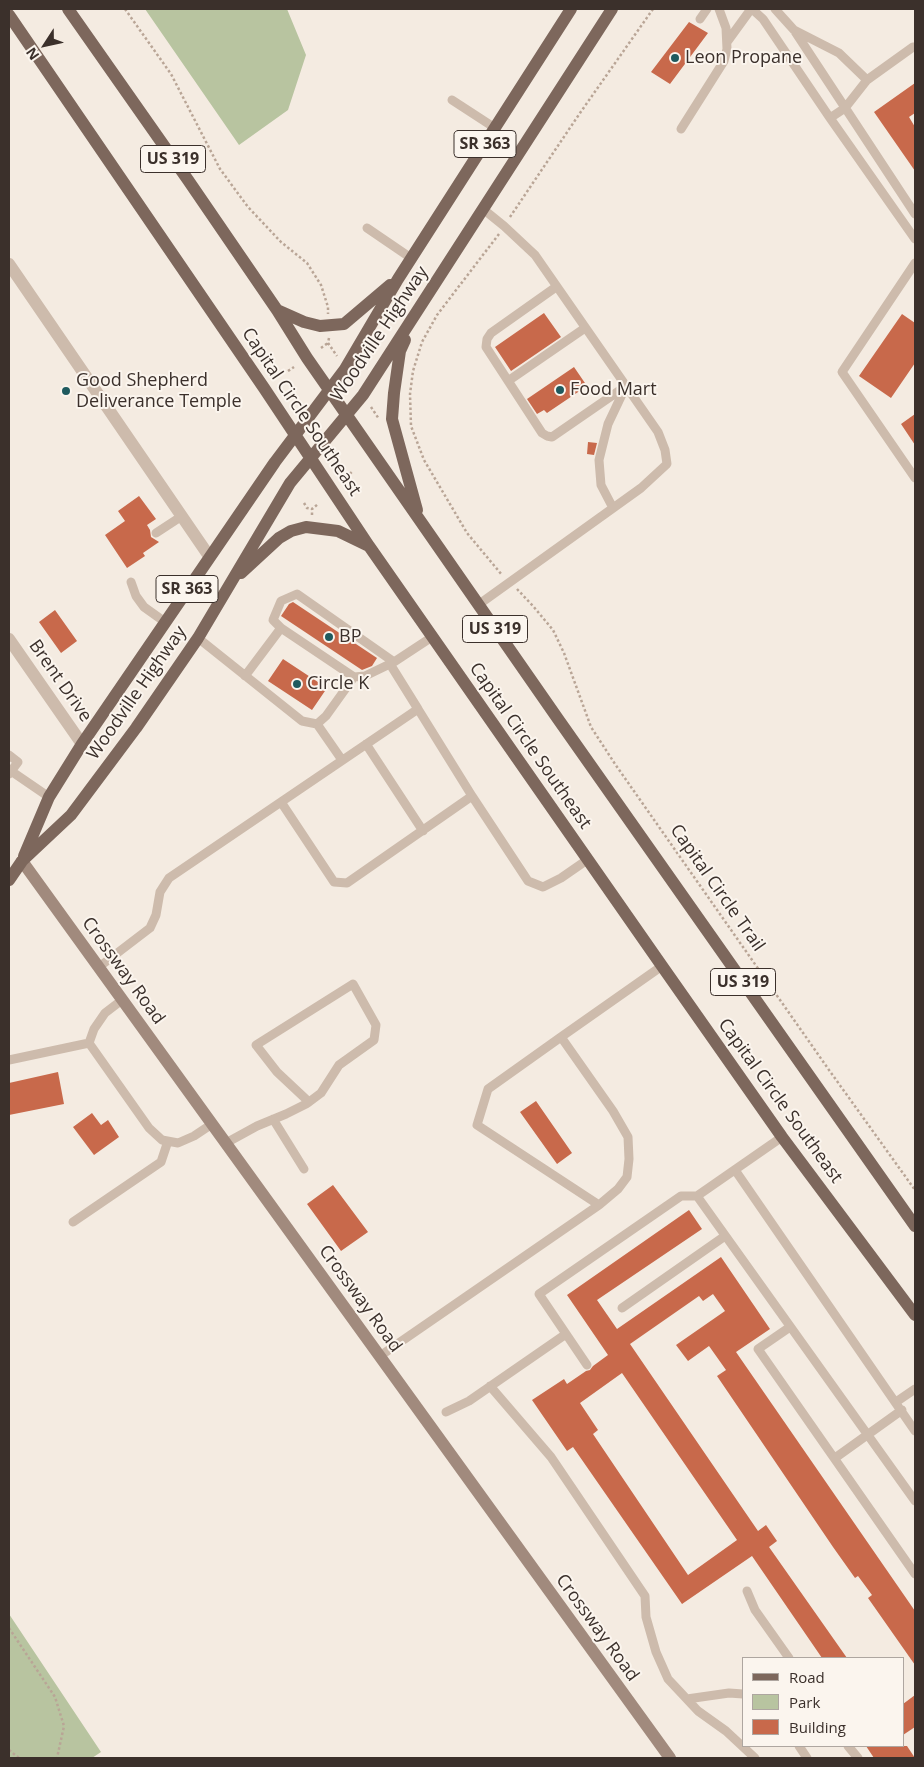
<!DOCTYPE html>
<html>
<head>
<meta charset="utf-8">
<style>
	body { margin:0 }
	#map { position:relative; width:924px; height:1767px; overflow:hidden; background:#f4ebe1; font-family:"Open Sans",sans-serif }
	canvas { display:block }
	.frame { position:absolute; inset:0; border:10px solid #3b302b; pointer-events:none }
	.legend { position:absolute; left:742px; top:1657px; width:162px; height:90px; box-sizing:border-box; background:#fbf5ee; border:1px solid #aea6a0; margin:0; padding:6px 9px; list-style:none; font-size:15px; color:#3b302b }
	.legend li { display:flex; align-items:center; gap:10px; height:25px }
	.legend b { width:25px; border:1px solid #aea6a0 }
	.north { position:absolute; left:20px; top:20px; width:50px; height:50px; -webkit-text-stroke:4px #fbf5ee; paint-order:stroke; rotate:235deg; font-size:14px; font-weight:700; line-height:20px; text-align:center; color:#3b302b }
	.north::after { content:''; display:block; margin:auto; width:18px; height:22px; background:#3b302b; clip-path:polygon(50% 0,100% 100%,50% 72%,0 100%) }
</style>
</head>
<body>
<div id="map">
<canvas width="924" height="1767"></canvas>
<div class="frame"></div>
<ul class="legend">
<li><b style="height:6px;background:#7d675c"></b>Road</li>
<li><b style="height:14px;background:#b8c4a0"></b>Park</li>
<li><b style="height:14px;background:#c8694b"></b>Building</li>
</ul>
<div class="north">N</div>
</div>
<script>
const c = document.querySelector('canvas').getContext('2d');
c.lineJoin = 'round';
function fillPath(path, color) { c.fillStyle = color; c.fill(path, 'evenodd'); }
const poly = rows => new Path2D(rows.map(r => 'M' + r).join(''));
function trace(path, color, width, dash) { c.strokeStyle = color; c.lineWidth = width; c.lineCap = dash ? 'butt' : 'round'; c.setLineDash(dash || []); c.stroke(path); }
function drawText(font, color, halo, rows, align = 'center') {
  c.font = font + ' "Open Sans",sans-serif'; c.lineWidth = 4; c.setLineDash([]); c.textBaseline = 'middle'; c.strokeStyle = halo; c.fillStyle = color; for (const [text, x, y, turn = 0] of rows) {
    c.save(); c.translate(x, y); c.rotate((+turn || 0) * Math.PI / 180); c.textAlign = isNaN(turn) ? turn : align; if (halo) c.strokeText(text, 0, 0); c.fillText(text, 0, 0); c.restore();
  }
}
const green = poly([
	[145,9,287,9,306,55,288,110,239,145],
	[9,1614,101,1752,92,1758,9,1758]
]);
const building = poly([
	[689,22,708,33,670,84,651,72],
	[915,83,915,113,909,117,915,127,915,171,874,112],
	[544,313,561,337,511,371,495,347],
	[902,314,915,323,915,363,891,398,859,376],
	[574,367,587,386,547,413,544,410,537,414,527,399],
	[915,414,915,445,901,424],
	[588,442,597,443,594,455,587,454],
	[139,496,156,519,147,525,150,530,151,537,159,542,143,553,145,556,127,568,105,535,125,521,118,511],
	[293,602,377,658,372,666,362,670,281,616,289,604],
	[55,610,77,641,61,653,39,622],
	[283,659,327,688,312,710,268,681],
	[58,1072,64,1104,9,1115,9,1083],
	[536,1101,572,1153,557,1164,520,1112],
	[92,1113,101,1125,108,1120,119,1137,94,1155,73,1127],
	[333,1185,368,1232,341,1251,307,1204],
	[689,1210,702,1229,597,1300,617,1329,721,1257,770,1329,736,1352,915,1611,915,1665,868,1598,872,1595,858,1576,855,1578,833,1547,717,1376,726,1370,709,1346,688,1361,676,1345,725,1311,713,1294,703,1301,699,1296,630,1344,758,1531,766,1525,777,1541,769,1547,847,1658,822,1658,752,1556,682,1604,573,1447,567,1451,532,1400,564,1379,567,1384,586,1371,590,1370,593,1366,608,1355,567,1295],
	[622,1373,737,1540,688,1575,593,1434,598,1430,580,1403],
	[915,1695,915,1727,903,1735,903,1704],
	[866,1746,907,1746,915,1758,874,1758]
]);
const path = poly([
	[125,9,171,74,220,169,248,207,281,242,307,263,321,285,328,307,328,314],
	[510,217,580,113,653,9],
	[499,234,437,315,422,342,413,371,410,394,411,426,424,460,467,533,502,575],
	[329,338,328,343,337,356],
	[321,348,328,343],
	[288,371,294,367],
	[371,407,379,419],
	[346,477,353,471],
	[304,503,307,508,312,509],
	[312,515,312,509,318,504],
	[517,589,533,606,553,630,564,653,591,727,615,764,829,1070,915,1190],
	[9,1628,55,1697,64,1726,57,1758],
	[9,1750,19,1758]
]);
const lane = poly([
	[752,9,763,19,830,118,915,239],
	[775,9,794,30,915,214],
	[700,19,707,9],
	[794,30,839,53,867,80],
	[727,42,751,9],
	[452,100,495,128],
	[830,118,845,108,867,80,913,47],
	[681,129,724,61,727,49,726,28,719,9],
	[367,228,411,258],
	[915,263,842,372,915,478],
	[556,287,491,333,487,339,486,347,542,433,547,436,552,437,626,386],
	[508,381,585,328],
	[613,508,601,485,599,460,608,424,626,386],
	[156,533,182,516],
	[131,582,136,596,144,607,165,622],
	[478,605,641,488,667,464,665,450,658,432,535,255,504,226,483,209],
	[198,638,302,721,317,724,326,716,354,677],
	[394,662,297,594,281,601,273,620,281,628,354,677,365,676,394,662,432,637],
	[245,676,281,628],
	[317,724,342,760],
	[366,744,423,831],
	[9,755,18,762,9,774],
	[11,771,49,797],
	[472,796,528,881,543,887,561,878,587,860],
	[281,802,334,882,347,883,472,796,418,709],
	[99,967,150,928,156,915,160,892,169,878,418,709,390,664],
	[561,1037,613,1111,628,1137,629,1159,627,1177,618,1189,599,1205,477,1125,488,1089,561,1037,662,966],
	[89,1043,149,1128,162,1140,178,1143,194,1136,212,1124],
	[89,1043,94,1029,105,1013,122,1000],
	[9,1060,89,1043],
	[273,1119,304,1169],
	[226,1143,257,1126,286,1114,306,1104,309,1102,321,1093,339,1065,374,1040,376,1025,353,984,256,1045,277,1072,309,1102],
	[735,1170,915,1431],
	[697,1196,915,1501],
	[73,1222,161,1162,168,1141],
	[622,1308,725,1236],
	[790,1327,758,1349,915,1574],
	[380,1356,599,1205],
	[587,1365,539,1294,681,1196,697,1196,782,1137],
	[490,1386,551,1457,645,1596,646,1617,656,1652,668,1679,698,1711,726,1731,755,1758],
	[896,1402,915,1389],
	[446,1412,469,1401,566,1334],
	[835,1458,902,1410],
	[747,1591,755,1610,789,1658],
	[687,1699,729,1693,743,1694],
	[799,1746,807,1758],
	[848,1746,858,1758]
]);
const street = poly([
	[9,264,209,556],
	[9,639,82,744]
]);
const secondary = poly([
	[22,861,670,1758]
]);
const primary = poly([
	[68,9,188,180,277,310,307,358,558,719,915,1226],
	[9,15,264,388,369,546,662,966,782,1137,915,1315],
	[277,310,304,322,320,326,344,324,390,285],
	[405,340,400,351,394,393,392,419,417,510],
	[241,573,279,538,291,531,306,527,338,531,369,546],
	[24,856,49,797,82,744,275,462,345,369,398,279,571,9],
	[9,880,22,861,71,815,136,728,198,638,290,483,363,395,612,9]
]);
const markers = [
	[675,58,5,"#1f5a5e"],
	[560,390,5,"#1f5a5e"],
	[66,391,5,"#1f5a5e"],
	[329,637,5,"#1f5a5e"],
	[297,684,5,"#1f5a5e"]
];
const shields = [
	[485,144,62],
	[173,159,65],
	[187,589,62],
	[495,629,65],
	[743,982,65]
];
const shieldNames = [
	["SR 363",485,144],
	["US 319",173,159],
	["SR 363",187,589],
	["US 319",495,629],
	["US 319",743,982]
];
const poiNames = [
	["Leon Propane",685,58],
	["Good Shepherd",76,381],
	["Deliverance Temple",76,402],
	["Food Mart",570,390],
	["BP",339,637],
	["Circle K",307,684]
];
const streetNames = [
	["Woodville Highway",380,334,-56],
	["Capital Circle Southeast",301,412,56],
	["Brent Drive",60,681,55],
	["Woodville Highway",137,693,-55],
	["Capital Circle Southeast",530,746,55],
	["Capital Circle Trail",717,888,55],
	["Crossway Road",123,971,54],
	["Capital Circle Southeast",780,1101,54],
	["Crossway Road",360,1299,54],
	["Crossway Road",597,1628,54]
];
fillPath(green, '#b8c4a0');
fillPath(building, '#c8694b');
trace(path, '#b9a596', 2.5, [2.5, 2.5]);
trace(lane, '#cdbbac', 9);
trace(street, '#cdbbac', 12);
trace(secondary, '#a18a7d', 12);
trace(primary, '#7d675c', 12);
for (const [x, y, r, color] of markers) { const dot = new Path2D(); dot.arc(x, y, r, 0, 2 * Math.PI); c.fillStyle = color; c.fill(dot); trace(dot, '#fbf5ee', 2); }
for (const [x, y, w] of shields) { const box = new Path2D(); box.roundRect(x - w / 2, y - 13.5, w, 27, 4); c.fillStyle = '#fbf5ee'; c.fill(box); trace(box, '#3b302b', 1); }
drawText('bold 16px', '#3b302b', null, shieldNames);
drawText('18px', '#3b302b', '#fbf5ee', poiNames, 'left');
drawText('18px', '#3b302b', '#fbf5ee', streetNames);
</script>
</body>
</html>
